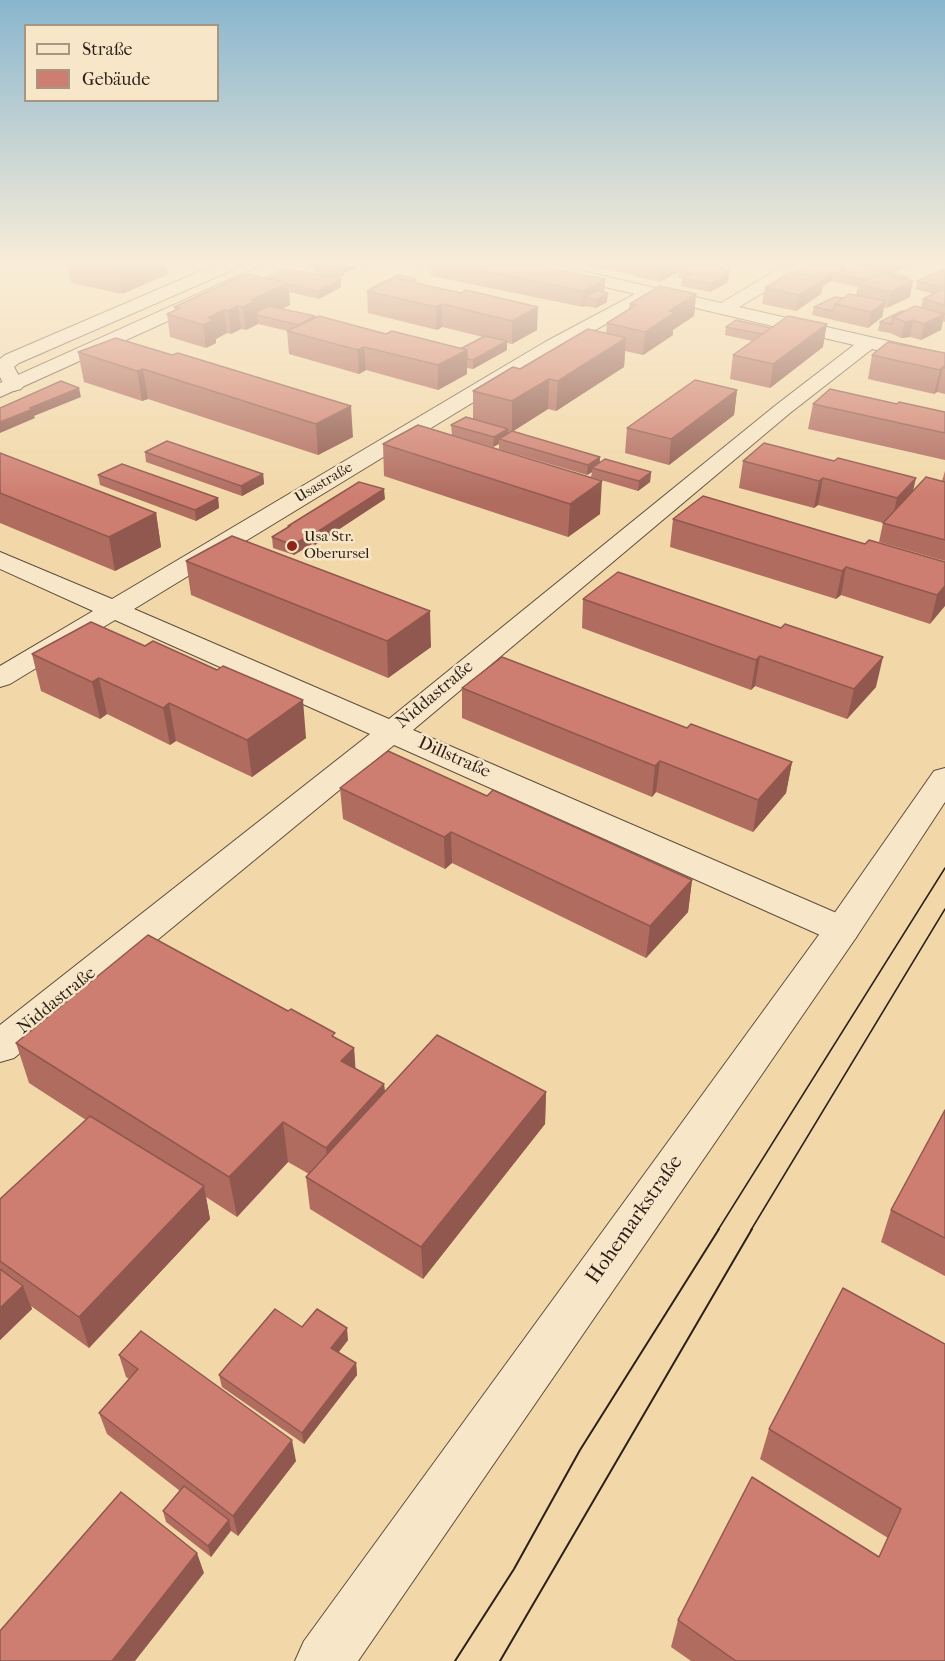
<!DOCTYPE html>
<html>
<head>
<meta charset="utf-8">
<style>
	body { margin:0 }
	#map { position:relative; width:945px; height:1661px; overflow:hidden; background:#f2d8a9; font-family:"IM FELL French Canon",serif }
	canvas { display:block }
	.legend { position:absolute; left:24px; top:24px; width:195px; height:78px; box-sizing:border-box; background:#f7e6c7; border:2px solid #a69682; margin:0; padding:8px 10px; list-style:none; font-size:18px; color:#2c1f1a }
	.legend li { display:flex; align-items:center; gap:12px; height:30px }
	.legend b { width:30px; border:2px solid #a69682 }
</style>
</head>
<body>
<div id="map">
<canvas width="945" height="1661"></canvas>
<ul class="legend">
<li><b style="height:8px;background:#f7e6c7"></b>Straße</li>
<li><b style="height:16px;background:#ce7e70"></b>Gebäude</li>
</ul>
</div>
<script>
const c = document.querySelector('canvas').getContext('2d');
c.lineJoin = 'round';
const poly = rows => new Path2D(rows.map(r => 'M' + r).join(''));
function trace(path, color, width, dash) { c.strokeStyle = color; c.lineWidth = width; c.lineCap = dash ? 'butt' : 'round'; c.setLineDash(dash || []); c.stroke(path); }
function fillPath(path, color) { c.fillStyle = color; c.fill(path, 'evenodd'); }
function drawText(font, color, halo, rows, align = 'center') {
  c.font = font + ' "IM FELL French Canon",serif'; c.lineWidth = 5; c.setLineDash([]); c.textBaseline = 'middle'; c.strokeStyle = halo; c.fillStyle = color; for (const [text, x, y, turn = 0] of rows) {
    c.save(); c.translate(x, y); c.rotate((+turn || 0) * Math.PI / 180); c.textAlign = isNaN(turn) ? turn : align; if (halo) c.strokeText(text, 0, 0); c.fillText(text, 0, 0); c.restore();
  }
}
const minor = poly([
	[217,264,239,264,237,268,19,363,14,367,24,385,21,389,14,391,7,389,4,385,0,377,0,359,5,355,217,264],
	[521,264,551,264,721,303,783,266,829,264,833,268,831,272,793,275,739,307,945,354,945,366,872,349,790,413,413,730,855,921,860,930,855,939,842,943,829,939,394,745,14,1058,0,1062,0,1025,370,734,115,620,10,684,0,687,0,666,93,611,0,569,0,552,112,599,545,342,635,294,523,268,521,264],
	[653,298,854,345,776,405,389,719,134,609,559,350,653,298]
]);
const tertiary = poly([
	[265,264,287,264,285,268,0,397,0,383,265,264],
	[945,768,945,802,855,939,358,1661,295,1661,304,1641,829,921,934,771,945,768]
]);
const tramFar1 = poly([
	[718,1230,945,868],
	[751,1230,945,909]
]);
const tram = poly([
	[455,1661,514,1569,580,1450,719,1229],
	[500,1661,752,1229]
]);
const wall = poly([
	[67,264,166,264,168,274,122,294,71,283],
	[308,264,364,265,344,273,344,275,337,279,341,287,319,299,289,292,290,305,281,309,315,316,315,318,386,334,462,348,483,337,442,327,437,330,368,313,367,291,416,279,416,283,537,330,512,344,507,343,507,350,473,369,467,368,467,374,438,390,366,370,359,374,289,354,287,331,288,331,258,324,246,330,241,329,231,334,227,333,216,339,216,343,206,348,170,337,167,314,175,310,174,307,269,279,314,274,314,269,308,268],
	[409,264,424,264,420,266],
	[427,264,526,264,605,279,604,293,607,302,596,308,585,306,583,307,431,276,431,269,427,268],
	[593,264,693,264,702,268,729,270,728,282,710,292,681,286,682,279,679,278,679,272,660,282,633,276,633,275,593,266],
	[681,264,688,266,681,270],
	[858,264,911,264,892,274,907,280,910,297,887,308,884,307,882,317,868,328,812,315,814,307,856,295,858,287,831,281,823,286,821,294,796,311,762,304,765,288,795,273,846,265,846,271,857,267],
	[945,269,945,322,943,321,941,330,921,340,910,337,901,338,890,333,878,331,880,322,904,311,921,307,923,299,933,294,916,289,917,281],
	[696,294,694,316,673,330,673,335,643,355,625,351,624,367,556,411,548,409,513,431,600,457,600,462,651,472,650,482,638,491,591,477,592,472,587,475,499,449,499,444,493,447,452,435,451,425,473,419,473,391,520,369,606,333,607,323,629,309,630,304],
	[726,327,823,347,770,388,730,379,733,355,752,341,725,335],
	[116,338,353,437,318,455,148,399,142,401,84,382,78,352],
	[945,353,945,394,937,392,934,394,868,379,872,355],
	[737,390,734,415,669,465,625,453,627,428],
	[813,404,897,404,945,412,945,460,808,429],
	[418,425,600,514,568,537,384,476,383,444],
	[145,452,263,474,264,484,242,496,146,462],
	[0,453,156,513,161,547,115,571,0,523],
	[743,461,913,491,942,481,945,471,945,561,879,542,883,523,818,505,814,508,739,488],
	[98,475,218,498,219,508,196,521,100,485],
	[385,499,315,545,312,544,294,555,273,548,272,537,288,528,288,526],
	[673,519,945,586,930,624,841,595,836,599,670,547],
	[186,561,431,647,388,678,191,595],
	[583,599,876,687,847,719,755,686,751,690,582,628],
	[32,654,306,738,252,777,176,741,170,745,107,714,100,719,41,691],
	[462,688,687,728,792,762,786,793,753,832,656,792,652,797,462,718],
	[340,788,487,796,692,880,688,912,646,958,452,863,445,869,343,819],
	[335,1038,354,1048,355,1069,384,1084,385,1091,546,1092,545,1124,423,1279,310,1209,306,1177,309,1174,288,1162,237,1217,206,1197,210,1219,89,1348,31,1306,32,1309,0,1340,0,1199,86,1120,29,1083,16,1043],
	[945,1110,945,1276,881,1242,891,1210],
	[843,1288,945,1661,691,1661,671,1647,678,1620,879,1557,888,1538,760,1459,769,1429],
	[302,1327,348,1340,339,1352,356,1363,357,1375,304,1444,222,1387,219,1375],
	[119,1355,296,1461,238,1536,231,1531,211,1557,166,1522,163,1511,180,1491,107,1434,99,1413,129,1379,126,1377]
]);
const shadedWall = poly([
	[117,264,166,264,168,274,122,294],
	[344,264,364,264,364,265,344,273,344,275,334,280,333,272,338,266],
	[666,264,681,264,681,270,660,282,662,266],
	[891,264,911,264,889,275],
	[846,265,845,273,840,270],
	[729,270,728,282,710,292,711,284,723,273],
	[832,273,831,281,823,286,821,294,796,311,799,295],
	[908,277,906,284,913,281,910,297,887,308,891,292,900,282],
	[341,279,341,287,319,299,319,291],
	[605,279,604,295,585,297,585,306,583,307,584,291],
	[288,283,290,305,265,317,257,315,258,324,246,330,243,307,251,300],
	[608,293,607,302,596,308,596,300],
	[696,294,694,316,673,330,673,335,643,355,645,332,669,311],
	[886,301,882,317,868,328,871,312],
	[442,304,442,327,437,330,436,307],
	[238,306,241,329,231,334,228,311],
	[538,307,537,330,512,344,512,321],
	[224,310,227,333,216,339,216,343,206,348,203,325,208,318],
	[944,314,941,330,921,340,924,324],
	[913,320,910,337,901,338,905,322],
	[827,324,823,347,770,388,773,364],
	[626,338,624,367,556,411,558,381],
	[507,341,507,350,473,369,473,360],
	[364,347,366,370,359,374,358,350],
	[467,350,467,374,438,390,438,365],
	[943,367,937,392,934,394,940,370],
	[143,369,148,399,142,401,137,371],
	[549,379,548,409,512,432,512,401],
	[79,388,81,397,34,416,35,418,0,433,0,422,30,408],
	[737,390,734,415,669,465,671,439],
	[351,406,353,437,318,455,316,424],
	[508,429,508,438,499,439,499,444,493,447,494,437],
	[600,457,599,467,592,468,592,472,587,475,588,465],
	[651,472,650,482,638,491,639,481],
	[263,474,264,484,242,496,241,486],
	[823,478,818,505,814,508,819,481],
	[916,478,910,505,891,525,897,498],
	[602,481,600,514,568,537,570,504],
	[384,489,385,499,315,545,314,534],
	[218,498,219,508,196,521,195,510],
	[156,513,161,547,115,571,109,537],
	[311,534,312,544,294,555,293,545],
	[846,567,841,595,836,599,842,571],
	[945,586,945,606,930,624,937,595],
	[430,611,431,647,388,678,387,641],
	[760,656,755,686,751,690,756,660],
	[883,657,876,687,847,719,854,689],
	[99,678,107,714,100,719,92,682],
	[303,700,306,738,252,777,247,740],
	[169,703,176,741,170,745,163,708],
	[660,761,656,792,652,797,655,766],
	[792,762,786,793,753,832,758,800],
	[451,832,452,863,445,869,444,837],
	[692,880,688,912,646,958,650,926],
	[354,1048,357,1088,341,1061],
	[384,1084,387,1124,330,1187,326,1148],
	[546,1092,545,1124,423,1279,421,1247],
	[283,1122,288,1162,237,1217,229,1177],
	[204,1186,210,1219,89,1348,79,1317],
	[23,1286,32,1309,0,1340,0,1308],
	[347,1328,348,1340,333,1359,331,1348],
	[356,1363,357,1375,304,1444,302,1433],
	[292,1440,296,1461,238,1536,233,1516],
	[229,1520,231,1530,211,1557,208,1546],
	[197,1553,204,1573,135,1661,112,1661]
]);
const building = poly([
	[322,264,344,264,338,266,343,267,333,272,314,268,322,264],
	[448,264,526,264,605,279,584,291,448,264],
	[623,264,634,264,634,267,623,264],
	[652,264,666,264,662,266,652,264],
	[691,264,702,268,707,265,729,270,723,273,729,274,711,284,682,278,691,273,680,270,691,264],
	[822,264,846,265,840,270,846,271,853,266,908,277,904,279,881,273,866,280,832,273,823,279,795,273,807,266,820,265,822,264],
	[288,269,341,279,319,291,288,284,288,283,269,279,288,269],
	[945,269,944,288,917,281,945,269],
	[791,272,824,279,799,295,765,288,791,272],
	[881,273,913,281,891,292,858,284,881,273],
	[246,274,288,283,251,300,256,301,243,307,238,306,228,311,224,310,208,318,213,320,203,325,167,314,180,308,174,307,246,274],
	[398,275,416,279,411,281,395,278,372,288,398,275],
	[395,278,461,293,466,290,538,307,512,321,442,304,436,307,367,291,395,278],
	[660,286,696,294,669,311,675,312,645,332,607,323,636,305,630,304,660,286],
	[945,288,945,305,923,299,945,288],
	[597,291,608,293,596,300,585,297,597,291],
	[849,294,886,301,871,312,835,304,849,294],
	[835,297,843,298,835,304,833,311,814,307,835,297],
	[269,306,315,316,299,325,257,315,257,312,269,306],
	[915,306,944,314,924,324,913,320,905,322,893,317,915,306],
	[902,311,904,311,893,317,892,324,880,322,902,311],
	[319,316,386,334,392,331,467,350,438,365,364,347,358,350,287,331,319,316],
	[788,316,827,324,773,364,733,355,788,316],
	[736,320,771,328,762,334,726,327,736,320],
	[588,329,626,338,558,381,549,379,512,401,473,391,513,367,520,369,588,329],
	[485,336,507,341,473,360,467,359,467,350,462,348,485,336],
	[116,338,172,355,178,353,351,406,316,424,143,369,137,371,78,352,116,338],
	[888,342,945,353,945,368,943,367,940,370,872,355,888,342],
	[695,380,737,390,671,439,627,428,695,380],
	[61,381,79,388,30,408,33,409,0,422,0,408,61,381],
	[830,389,897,404,899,402,945,412,945,433,813,404,830,389],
	[466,417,508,429,494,437,451,425,466,417],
	[418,425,602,481,570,504,383,444,418,425],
	[512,431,600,457,588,465,499,439,512,431],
	[167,441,263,474,241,486,145,452,167,441],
	[764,443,834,461,838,458,916,478,897,498,823,478,819,481,743,461,764,443],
	[0,453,156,513,109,537,0,493,0,453],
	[605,459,651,472,639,481,592,468,605,459],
	[122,464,218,498,195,510,98,475,122,464],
	[926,477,945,482,945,540,883,523,926,477],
	[359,482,384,489,314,534,311,534,293,545,272,537,290,526,288,526,359,482],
	[703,496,865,544,869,540,945,562,945,586,937,595,846,567,842,571,673,519,703,496],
	[232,536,430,611,387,641,186,561,232,536],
	[618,572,781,628,785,624,883,657,854,689,760,656,756,660,583,599,618,572],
	[91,622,145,646,153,641,217,670,223,666,303,700,247,740,169,703,163,708,99,678,92,682,32,654,91,622],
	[502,657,687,728,691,724,792,762,758,800,660,761,655,766,462,688,502,657],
	[388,751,487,796,493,790,692,880,650,926,451,832,444,837,340,788,388,751],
	[148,935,288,1011,291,1009,335,1033,332,1036,354,1048,341,1061,384,1084,326,1148,283,1122,229,1177,16,1043,148,935],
	[437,1035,546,1092,421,1247,306,1177,437,1035],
	[945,1110,945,1238,891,1210,945,1110],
	[90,1116,204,1186,79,1317,0,1261,0,1199,90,1116],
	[0,1269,23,1286,0,1308,0,1269],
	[843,1288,945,1344,945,1661,736,1661,678,1620,752,1477,879,1557,901,1509,769,1429,843,1288],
	[275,1309,302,1327,317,1309,347,1328,331,1348,356,1363,302,1433,219,1375,275,1309],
	[141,1331,292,1440,233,1516,99,1413,138,1369,119,1355,141,1331],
	[184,1486,229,1520,208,1546,163,1511,184,1486],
	[121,1492,197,1553,112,1661,0,1661,0,1631,121,1492]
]);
const markers = [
	[292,546,6,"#8f2418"]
];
const farStreetnames = [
	["Usastraße",324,483,-31]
];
const farPoinames = [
	["Usa Str.",304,537],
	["Oberursel",304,554]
];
const streetNames = [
	["Niddastraße",435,695,-40],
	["Dillstraße",454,758,24],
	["Niddastraße",57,1001,-39]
];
const nearStreetnames = [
	["Hohemarkstraße",635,1220,-55]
];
trace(minor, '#5e4d3e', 2);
trace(tertiary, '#5e4d3e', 2);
fillPath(minor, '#f7e6c7');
fillPath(tertiary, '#f7e6c7');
trace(tramFar1, '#2c1f1a', 1.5);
trace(tram, '#2c1f1a', 2);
fillPath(wall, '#b16c60');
fillPath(shadedWall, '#90584e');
fillPath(building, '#ce7e70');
trace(building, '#90584e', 1.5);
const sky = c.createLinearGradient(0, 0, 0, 497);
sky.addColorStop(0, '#89b6ce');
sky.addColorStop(0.53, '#f9edd8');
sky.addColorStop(1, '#f9edd800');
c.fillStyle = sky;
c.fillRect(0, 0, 945, 497);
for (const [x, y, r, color] of markers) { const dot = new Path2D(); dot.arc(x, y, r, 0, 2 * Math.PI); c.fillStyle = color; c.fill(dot); trace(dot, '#f7e6c7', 2); }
drawText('15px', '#2c1f1a', '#f7e6c7', farStreetnames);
drawText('15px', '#2c1f1a', '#f7e6c7', farPoinames, 'left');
drawText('18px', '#2c1f1a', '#f7e6c7', streetNames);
drawText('21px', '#2c1f1a', '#f7e6c7', nearStreetnames);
</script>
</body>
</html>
